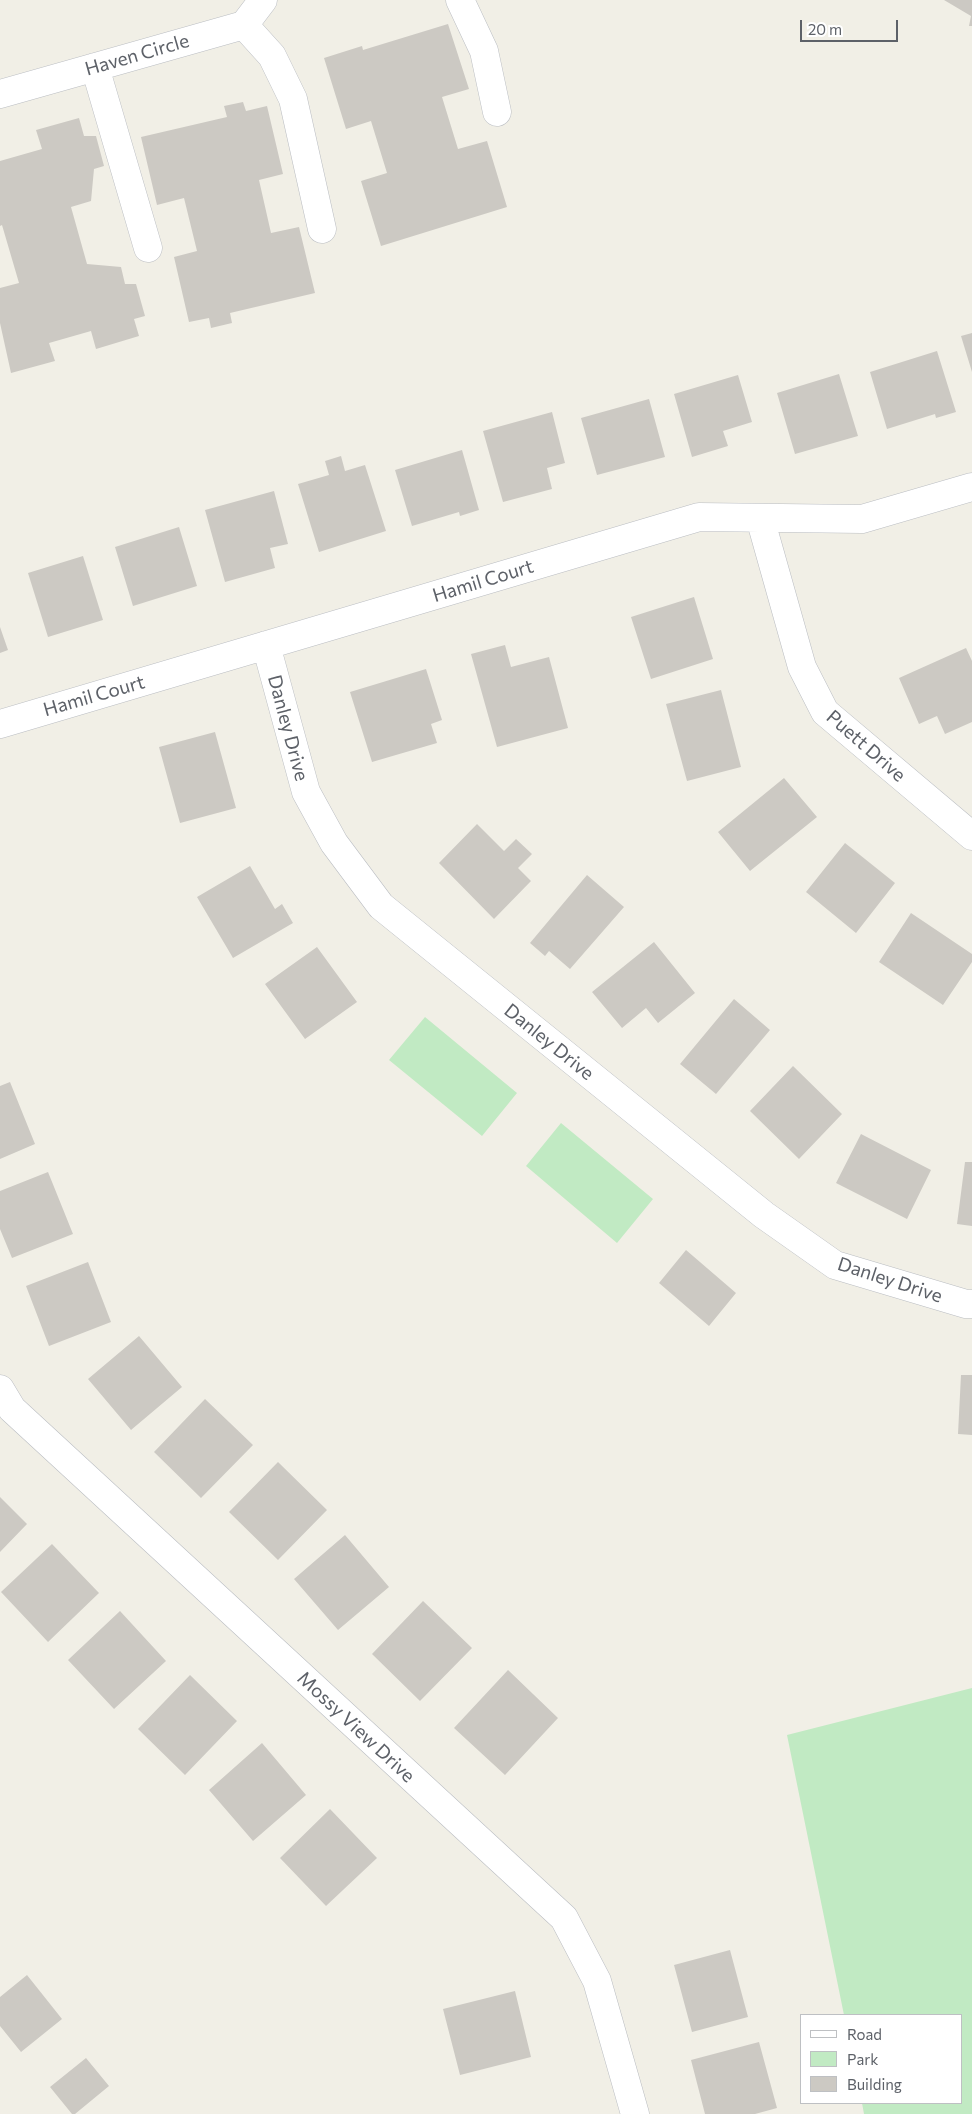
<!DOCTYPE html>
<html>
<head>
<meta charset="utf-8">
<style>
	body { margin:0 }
	#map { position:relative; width:972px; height:2114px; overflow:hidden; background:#f1efe6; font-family:Commissioner,sans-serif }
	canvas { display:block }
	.legend { position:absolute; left:800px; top:2014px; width:162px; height:90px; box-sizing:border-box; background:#fff; border:1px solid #bec0c3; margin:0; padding:6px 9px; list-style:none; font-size:15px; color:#5d6168 }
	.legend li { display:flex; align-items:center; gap:10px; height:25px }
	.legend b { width:25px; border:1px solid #bec0c3 }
	.scale { position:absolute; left:800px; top:20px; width:98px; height:22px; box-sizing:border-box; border:2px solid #5d6168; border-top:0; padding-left:6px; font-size:15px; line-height:18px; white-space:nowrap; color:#5d6168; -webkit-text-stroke:4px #fff; paint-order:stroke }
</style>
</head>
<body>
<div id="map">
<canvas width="972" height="2114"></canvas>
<ul class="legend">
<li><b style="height:6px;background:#fff"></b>Road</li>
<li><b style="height:14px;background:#c1eac3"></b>Park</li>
<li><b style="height:14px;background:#ccc9c3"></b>Building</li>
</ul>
<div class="scale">20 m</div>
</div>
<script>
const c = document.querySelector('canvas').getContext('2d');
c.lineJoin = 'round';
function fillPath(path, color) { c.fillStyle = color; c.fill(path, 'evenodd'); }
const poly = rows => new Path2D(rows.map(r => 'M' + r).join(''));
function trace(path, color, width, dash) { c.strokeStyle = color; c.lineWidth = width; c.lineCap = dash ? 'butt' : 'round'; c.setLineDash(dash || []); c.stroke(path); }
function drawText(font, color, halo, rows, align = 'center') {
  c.font = font + ' Commissioner,sans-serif'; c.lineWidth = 4; c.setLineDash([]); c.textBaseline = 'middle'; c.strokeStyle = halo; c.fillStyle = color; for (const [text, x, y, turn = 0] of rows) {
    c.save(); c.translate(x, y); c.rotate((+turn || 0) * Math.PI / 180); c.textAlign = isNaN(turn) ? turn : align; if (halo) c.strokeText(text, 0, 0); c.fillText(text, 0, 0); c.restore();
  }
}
const green = poly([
	[425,1017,517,1093,482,1136,389,1060],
	[561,1123,653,1199,617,1243,526,1166],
	[972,1688,972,2114,864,2114,862,2103,961,2103,961,2015,844,2015,787,1735]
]);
const building = poly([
	[944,0,972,0,972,26,969,26,971,16],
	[448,24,469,89,442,97,458,149,487,141,507,207,381,246,361,181,387,173,371,121,346,129,324,58,362,46,363,50],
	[243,102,246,111,267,106,283,174,259,180,271,233,299,227,315,293,230,313,232,323,211,328,209,318,189,322,174,257,197,251,184,198,157,205,141,137,227,117,224,106],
	[79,118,84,136,96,136,104,166,94,169,91,201,71,207,87,264,121,267,125,284,136,284,145,316,134,319,139,336,96,349,91,331,49,343,55,361,11,373,0,323,0,288,19,283,2,225,0,226,0,161,42,149,36,130],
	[972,333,972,372,961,336],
	[937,351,956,412,936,418,935,414,887,429,870,372],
	[839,374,858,436,795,454,777,393],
	[738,375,752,422,723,431,728,446,692,457,674,394],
	[649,399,665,457,597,475,581,418],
	[552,412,565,463,547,468,552,489,503,502,483,431],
	[462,450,479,510,460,516,459,512,412,526,395,470],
	[341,456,345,471,365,465,386,531,319,552,298,484,329,475,325,461],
	[274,491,288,544,270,548,275,568,225,582,205,510],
	[179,527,197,586,133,606,115,547],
	[83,556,103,620,48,637,28,573],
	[694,597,713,659,651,679,631,617],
	[0,627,8,650,0,653],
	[505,645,511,667,549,657,568,728,497,747,471,654],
	[966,648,972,661,972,722,945,734,937,716,919,724,899,678],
	[426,669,442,720,431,724,437,743,372,762,350,692],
	[721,690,741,767,687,781,666,704],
	[215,732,236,808,180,823,159,747],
	[784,778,817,817,750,871,718,832],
	[477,824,504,851,516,839,532,854,518,868,531,881,494,919,439,863],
	[845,843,895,883,856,933,806,892],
	[250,866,275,909,282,904,293,923,233,958,197,897],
	[587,875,624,907,570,969,549,951,545,956,530,943],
	[911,913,972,954,972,962,943,1005,879,962],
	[654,942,695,993,658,1023,646,1008,622,1028,592,992],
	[317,947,357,1002,305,1039,265,984],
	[734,999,770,1030,716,1094,680,1064],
	[793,1066,842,1114,799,1159,750,1111],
	[10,1082,35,1144,0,1159,0,1086],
	[861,1134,931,1170,907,1219,836,1183],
	[965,1162,972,1162,972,1226,957,1224],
	[48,1172,73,1234,12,1258,0,1229,0,1191],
	[686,1250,736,1293,709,1326,659,1283],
	[88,1262,111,1322,49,1346,26,1286],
	[139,1336,182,1387,131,1430,88,1379],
	[961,1375,972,1375,972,1435,958,1434],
	[205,1399,253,1445,201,1498,154,1452],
	[278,1462,327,1510,278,1560,229,1512],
	[0,1497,27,1524,0,1552],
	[345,1535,389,1587,338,1630,294,1579],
	[52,1544,99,1593,48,1642,1,1592],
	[423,1601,472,1648,420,1701,372,1654],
	[120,1611,166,1661,114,1709,68,1660],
	[508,1670,558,1718,505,1775,454,1728],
	[190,1675,237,1721,185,1775,138,1729],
	[262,1743,306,1795,253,1841,209,1790],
	[330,1809,377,1858,326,1906,280,1858],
	[730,1950,748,2017,692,2032,674,1965],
	[27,1975,62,2019,21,2052,0,2026,0,1997],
	[515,1991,531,2057,460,2075,443,2009],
	[759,2042,777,2108,755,2114,705,2114,691,2060],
	[86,2058,109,2086,75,2114,72,2114,50,2087]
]);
const minor = poly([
	[460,0,484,51,497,112],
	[244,25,272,56,293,99,322,229],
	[95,67,148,248],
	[0,94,244,25,263,0],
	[760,518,802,667,825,712,972,836],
	[266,645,306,792,334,843,381,906,764,1215,835,1265,966,1304,972,1304],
	[0,724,699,517,862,519,972,487],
	[0,1389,12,1409,564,1918,597,1981,635,2114]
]);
const streetNames = [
	["Haven Circle",137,55,-16],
	["Hamil Court",483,581,-17],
	["Hamil Court",94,696,-16],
	["Danley Drive",288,728,75],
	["Puett Drive",866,746,41],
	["Danley Drive",549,1042,39],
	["Danley Drive",890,1280,18],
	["Mossy View Drive",356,1727,43]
];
fillPath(green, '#c1eac3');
fillPath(building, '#ccc9c3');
trace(minor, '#babdc2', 29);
trace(minor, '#fff', 28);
drawText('19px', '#5d6168', '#fff', streetNames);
</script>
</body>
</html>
